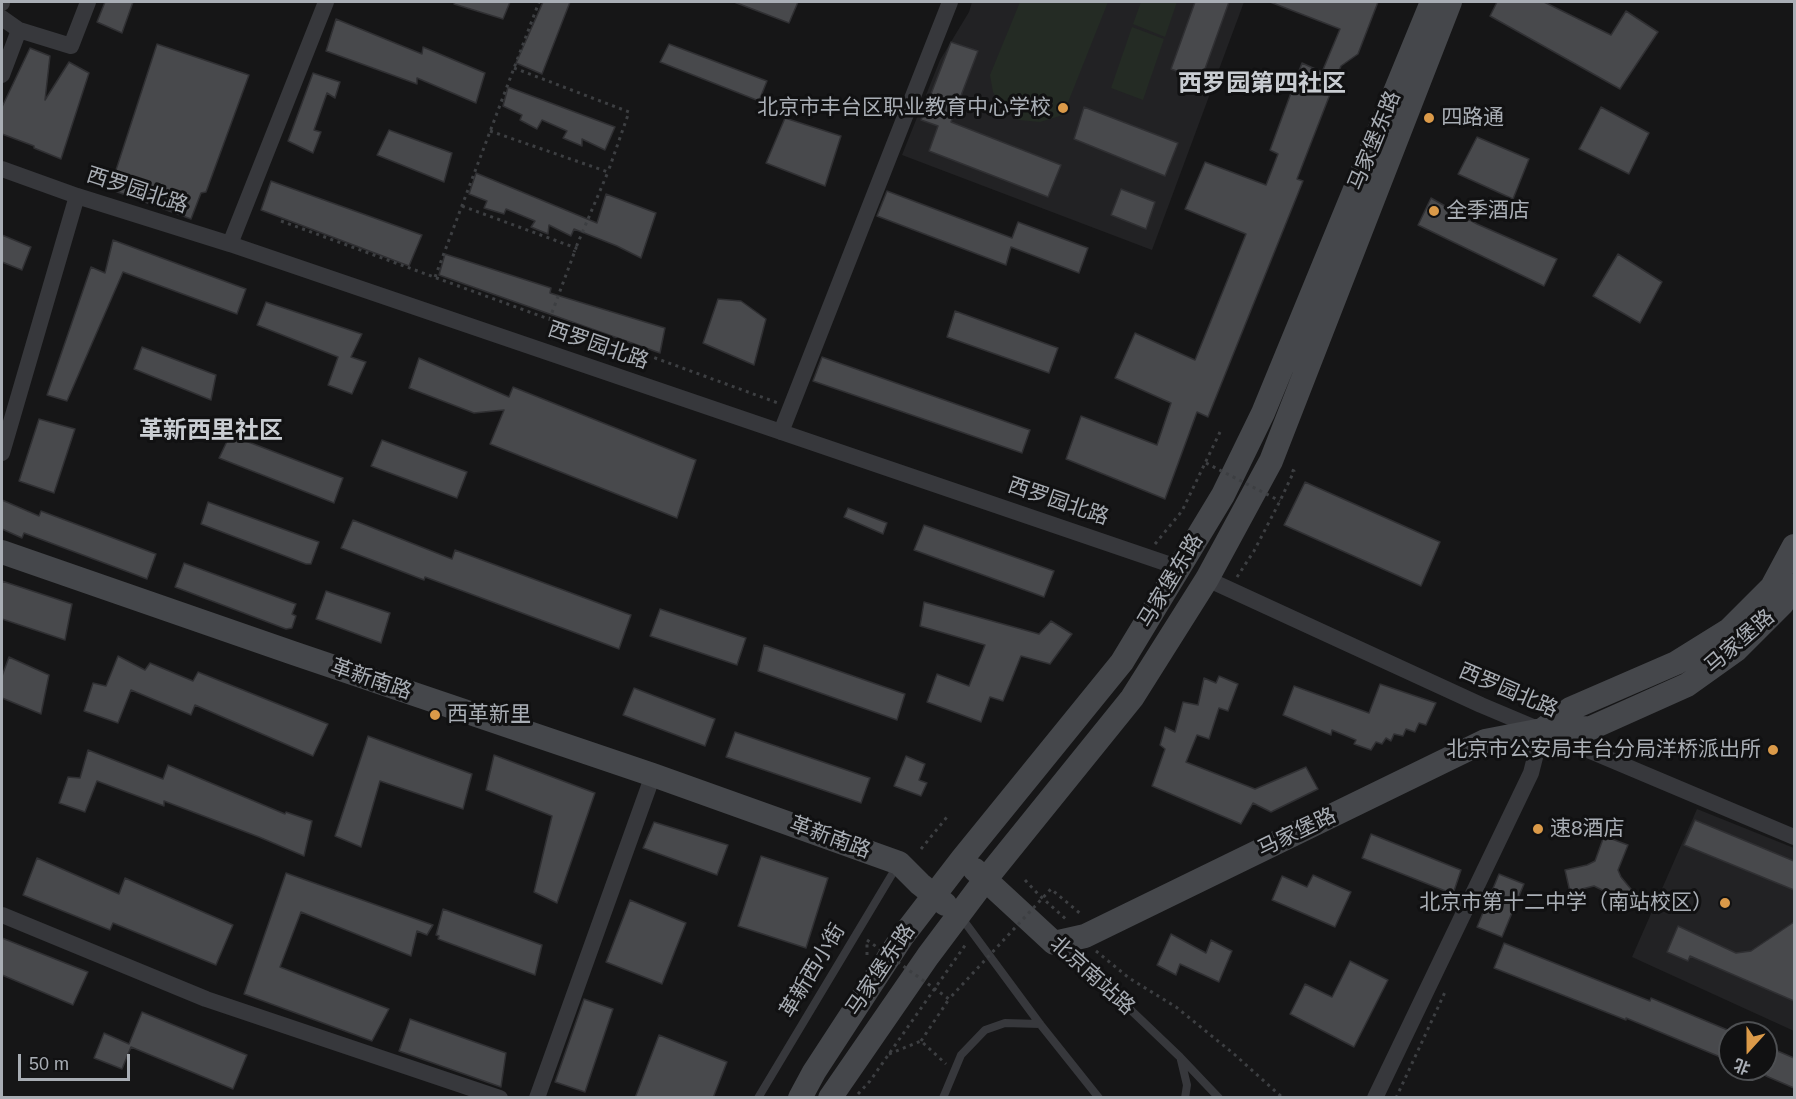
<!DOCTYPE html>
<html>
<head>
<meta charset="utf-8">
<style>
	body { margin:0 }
	#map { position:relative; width:1796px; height:1099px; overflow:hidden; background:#161617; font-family:Arial,"Noto Sans SC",sans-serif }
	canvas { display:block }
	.frame { position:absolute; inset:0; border:3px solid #a9aeb5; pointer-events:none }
	.north { position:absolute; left:1718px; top:1021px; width:60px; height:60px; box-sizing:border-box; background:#111112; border:2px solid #4e5053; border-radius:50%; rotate:201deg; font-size:16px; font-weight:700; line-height:24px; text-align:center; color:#a9aeb5 }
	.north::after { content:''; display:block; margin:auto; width:21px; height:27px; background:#db9a49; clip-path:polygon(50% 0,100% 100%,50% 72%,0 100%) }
	.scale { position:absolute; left:18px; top:1054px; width:112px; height:27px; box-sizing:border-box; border:3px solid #a9aeb5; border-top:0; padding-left:8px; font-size:18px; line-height:21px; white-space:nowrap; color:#a9aeb5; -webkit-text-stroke:4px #111112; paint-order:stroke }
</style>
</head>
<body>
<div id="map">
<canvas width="1796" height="1099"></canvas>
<div class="frame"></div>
<div class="north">北</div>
<div class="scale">50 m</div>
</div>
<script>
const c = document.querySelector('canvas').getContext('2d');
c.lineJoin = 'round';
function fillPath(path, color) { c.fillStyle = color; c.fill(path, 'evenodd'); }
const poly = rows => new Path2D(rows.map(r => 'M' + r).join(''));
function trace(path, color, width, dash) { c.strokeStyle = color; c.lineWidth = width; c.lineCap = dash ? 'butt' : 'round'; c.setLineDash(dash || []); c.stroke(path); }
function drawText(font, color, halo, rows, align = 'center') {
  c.font = font + ' Arial,"Noto Sans SC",sans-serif'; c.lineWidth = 6; c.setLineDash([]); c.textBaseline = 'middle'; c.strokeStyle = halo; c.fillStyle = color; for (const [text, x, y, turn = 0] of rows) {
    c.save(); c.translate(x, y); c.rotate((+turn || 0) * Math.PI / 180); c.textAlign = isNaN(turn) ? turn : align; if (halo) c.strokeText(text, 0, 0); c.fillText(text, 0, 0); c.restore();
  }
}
const built = poly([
	[972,2,1244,2,1152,250,902,155,940,60,969,12],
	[1697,809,1794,848,1794,1031,1632,957]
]);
const green = poly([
	[1020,2,1108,2,1063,115,1040,122,1019,120,1002,108,993,92,990,75],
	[1141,2,1177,2,1165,37,1133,24],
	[1132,27,1164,39,1143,100,1111,88]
]);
const building = poly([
	[105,2,133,2,122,33,97,22,105,2],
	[455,2,510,2,503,19,454,4,455,2],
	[543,2,570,2,542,74,516,63,543,2],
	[734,2,798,2,789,23,734,2],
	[1195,2,1229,2,1201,80,1171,69,1195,2],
	[1270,2,1378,2,1358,54,1341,66,1297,179,1303,181,1208,417,1197,412,1165,499,1066,459,1081,416,1157,445,1171,403,1115,378,1135,333,1195,360,1246,234,1185,209,1205,162,1266,185,1278,154,1270,150,1302,63,1322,72,1340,29,1270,2],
	[1497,2,1544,2,1611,35,1626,11,1658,32,1620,89,1490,16,1497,2],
	[336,19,422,54,423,47,485,73,476,103,417,78,417,84,326,51,336,19],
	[951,42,978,51,951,122,1061,165,1048,197,929,151,938,126,921,120,951,42],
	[157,44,249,75,206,192,201,193,191,219,112,190,116,170,157,44],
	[669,44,767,81,759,101,660,62,669,44],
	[30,48,50,56,45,100,69,62,89,73,61,159,34,148,34,146,2,134,2,107,30,48],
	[313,73,340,82,335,98,327,93,314,130,321,132,313,153,288,141,313,73],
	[508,87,615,127,605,150,582,139,582,146,563,138,567,131,542,120,537,129,520,120,522,115,503,106,508,87],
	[1084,107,1178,143,1165,176,1074,139,1084,107],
	[1601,107,1649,133,1629,174,1579,149,1601,107],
	[785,118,841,136,825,186,766,163,785,118],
	[389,130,452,153,444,182,377,155,389,130],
	[1477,137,1529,159,1513,199,1458,174,1477,137],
	[476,173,597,223,606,194,656,213,641,258,617,246,574,229,571,236,549,225,548,234,531,227,535,221,506,209,504,214,484,208,487,201,469,194,476,173],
	[271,181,422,235,409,266,261,210,271,181],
	[1121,189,1155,202,1146,229,1111,215,1121,189],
	[887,191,1012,238,1018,222,1088,248,1079,273,1011,247,1006,265,877,216,887,191],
	[1431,198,1477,224,1557,259,1544,286,1418,225,1431,198],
	[2,235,31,247,22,270,2,262,2,235],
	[113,240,246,289,237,314,123,272,67,401,47,395,91,267,105,273,113,240],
	[445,254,551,288,550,293,665,328,660,353,439,275,445,254],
	[1618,254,1662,282,1640,323,1593,296,1618,254],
	[718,299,741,301,766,319,754,365,703,343,718,299],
	[266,302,362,334,351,357,366,362,352,394,328,385,338,357,257,325,266,302],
	[955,311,1058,348,1049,373,947,337,955,311],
	[142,347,216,375,211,400,134,369,142,347],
	[822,357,1030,430,1022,453,813,381,822,357],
	[419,358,509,397,513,387,696,460,677,518,490,444,504,410,474,413,409,388,419,358],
	[39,419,75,429,54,493,19,481,39,419],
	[230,435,343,478,334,503,219,458,230,435],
	[382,440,467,472,457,498,371,466,382,440],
	[1305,482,1440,542,1421,586,1284,525,1305,482],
	[2,500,39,516,41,511,156,554,147,579,24,533,22,538,2,529,2,500],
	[208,502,319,542,311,564,306,564,201,524,208,502],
	[848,508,887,523,883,534,844,517,848,508],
	[353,520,452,559,455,550,631,615,619,649,425,577,424,580,341,548,353,520],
	[924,525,1054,571,1044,597,914,550,924,525],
	[184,563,296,604,292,614,296,616,292,628,286,629,175,587,184,563],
	[2,581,72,604,65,640,2,619,2,581],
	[326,591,390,613,381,643,316,619,326,591],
	[924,602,1039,634,1051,621,1072,634,1050,664,1021,656,1003,701,990,697,981,722,927,702,937,674,969,686,985,645,920,626,924,602],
	[660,609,746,638,737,665,650,636,660,609],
	[764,645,905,694,897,720,758,671,764,645],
	[118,656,145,670,150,663,193,681,198,672,328,724,313,756,195,705,191,715,131,690,118,723,84,711,93,683,106,686,118,656],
	[9,657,49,675,41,714,2,698,2,676,9,657],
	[1219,676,1238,684,1228,711,1219,708,1209,739,1197,735,1186,762,1255,789,1306,767,1318,789,1271,812,1253,803,1241,824,1152,786,1165,749,1160,745,1165,727,1175,732,1183,702,1198,705,1204,678,1216,683,1219,676],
	[1380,684,1436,703,1426,725,1419,723,1415,732,1406,729,1403,736,1394,734,1391,741,1386,738,1382,744,1376,742,1371,750,1354,744,1356,740,1332,730,1331,735,1283,715,1294,686,1369,713,1380,684],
	[634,688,715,719,705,746,623,715,634,688],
	[735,732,870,778,861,803,726,757,735,732],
	[368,736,472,774,463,809,380,781,361,847,335,836,368,736],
	[88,750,163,779,168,765,285,814,286,812,312,821,304,856,259,837,164,801,164,806,97,781,85,812,59,803,68,777,80,778,88,750],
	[494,755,595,793,557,903,534,892,552,816,486,790,494,755],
	[906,756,925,764,919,780,927,783,921,796,894,786,906,756],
	[1695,820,1794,861,1794,890,1684,845,1695,820],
	[654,822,728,845,717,875,643,848,654,822],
	[1371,834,1461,870,1453,894,1362,858,1371,834],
	[1604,836,1628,845,1618,870,1621,877,1635,894,1618,908,1602,890,1594,886,1570,892,1565,870,1587,865,1595,861,1604,836],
	[761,856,828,878,806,948,738,926,761,856],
	[37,858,119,894,125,878,233,925,216,965,113,923,110,930,23,895,37,858],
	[286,873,433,925,427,935,417,931,411,956,301,912,280,967,389,1009,372,1041,244,994,286,873],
	[1499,874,1524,884,1502,937,1477,927,1499,874],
	[1313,875,1351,892,1335,927,1272,900,1282,876,1307,887,1313,875],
	[630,900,686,923,662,984,606,962,630,900],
	[443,909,542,945,535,975,438,939,439,936,436,935,443,909],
	[1794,922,1794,1001,1690,956,1688,961,1667,952,1678,926,1736,953,1751,951,1794,922],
	[1171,934,1206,953,1211,940,1232,951,1219,982,1180,964,1176,975,1157,965,1171,934],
	[2,938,88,972,73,1005,2,975,2,938],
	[1504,943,1650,1001,1651,998,1730,1031,1730,1061,1626,1018,1626,1020,1494,968,1504,943],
	[1350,961,1388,980,1354,1047,1290,1014,1305,984,1332,997,1350,961],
	[584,999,613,1009,585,1092,555,1082,584,999],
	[142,1012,247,1055,233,1089,131,1047,122,1069,94,1058,104,1033,129,1044,142,1012],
	[410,1019,506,1053,501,1087,399,1051,410,1019],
	[659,1035,727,1062,713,1098,635,1098,659,1035],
	[1766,1046,1794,1058,1794,1088,1766,1076,1766,1046]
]);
const path = poly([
	[514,68,629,112,608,172],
	[490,131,608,172,574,252],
	[462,206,576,248,550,318],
	[281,221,778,403],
	[435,277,539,2],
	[1155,544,1182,511,1220,432],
	[1237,577,1254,551,1280,501,1294,471,1289,469],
	[921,849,947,817],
	[1025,880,1039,895,1067,920],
	[1096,951,1129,978,1176,1007,1234,1054,1283,1098],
	[867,955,867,940],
	[921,1041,949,999],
	[889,1054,921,1041,946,1064],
	[858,1094,870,1081,966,944],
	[1396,1098,1446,990]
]);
const lane = poly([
	[961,917,1040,1024,1099,1098],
	[1058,946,1114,994,1180,1057,1219,1098],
	[1181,1060,1187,1085,1185,1098],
	[758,1098,897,866],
	[943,1098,961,1055,985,1030,1005,1023,1040,1024]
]);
const street = poly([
	[2,3,2,2],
	[2,18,19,30,71,46,88,2],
	[2,75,19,30],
	[2,169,77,196,230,244,1180,568],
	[230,244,326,2],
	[781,432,950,2],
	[2,453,77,196],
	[1207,579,1481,705,1794,837],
	[2,915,206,999,500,1098],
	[537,1098,653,775],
	[1375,1098,1531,773,1542,730]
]);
const secondary = poly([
	[2,552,293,653,653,775,899,863,920,884,945,904],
	[1542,730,1570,709,1676,663,1729,630,1772,587,1794,546],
	[975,870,1054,943,1085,936,1485,741,1542,730,1591,728,1687,685,1736,650,1782,604,1794,586],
	[800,1098,814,1072,902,937,962,859,1122,662,1223,495,1263,413,1432,2],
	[830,1098,928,956,985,880,1132,698,1207,579,1271,461,1450,2]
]);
const pathBridge = poly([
	[1206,463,1280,501],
	[867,940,949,999,1051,889,1082,915]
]);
const markers = [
	[1063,108,6,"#db9a49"],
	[1429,118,6,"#db9a49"],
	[1434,211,6,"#db9a49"],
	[435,715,6,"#db9a49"],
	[1773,750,6,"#db9a49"],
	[1538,829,6,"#db9a49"],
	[1725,903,6,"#db9a49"]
];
const poiNames = [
	["北京市丰台区职业教育中心学校",1051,108,"right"],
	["四路通",1441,118],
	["全季酒店",1446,211],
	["西革新里",447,715],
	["北京市公安局丰台分局洋桥派出所",1761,750,"right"],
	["速8酒店",1550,829],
	["北京市第十二中学（南站校区）",1713,903,"right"]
];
const streetNames = [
	["马家堡东路",1375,141,-68],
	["西罗园北路",137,191,18],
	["西罗园北路",598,346,19],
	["西罗园北路",1058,502,19],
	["马家堡东路",1171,581,-59],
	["马家堡路",1740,642,-41],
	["革新南路",371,680,19],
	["西罗园北路",1508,691,23],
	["马家堡路",1297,833,-26],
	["革新南路",830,838,20],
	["马家堡东路",881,970,-56],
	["革新西小街",813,971,-59],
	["北京南站路",1092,976,42]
];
const quarterNames = [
	["西罗园第四社区",1262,84],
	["革新西里社区",211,431]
];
fillPath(built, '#222224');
fillPath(green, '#242b24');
fillPath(building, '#48494c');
trace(building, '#303033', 1.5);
trace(path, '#3d3f42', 3, [3, 4.5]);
trace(lane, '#37383c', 8);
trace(street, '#37383c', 16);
trace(secondary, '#45474b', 24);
trace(pathBridge, '#3d3f42', 3, [3, 4.5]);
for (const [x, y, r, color] of markers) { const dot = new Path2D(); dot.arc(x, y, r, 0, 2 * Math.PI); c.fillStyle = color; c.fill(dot); trace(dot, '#111112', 2); }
drawText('21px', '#a9aeb5', '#111112', poiNames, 'left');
drawText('21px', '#a9aeb5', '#111112', streetNames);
drawText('bold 24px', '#c9cdd2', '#111112', quarterNames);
</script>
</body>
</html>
